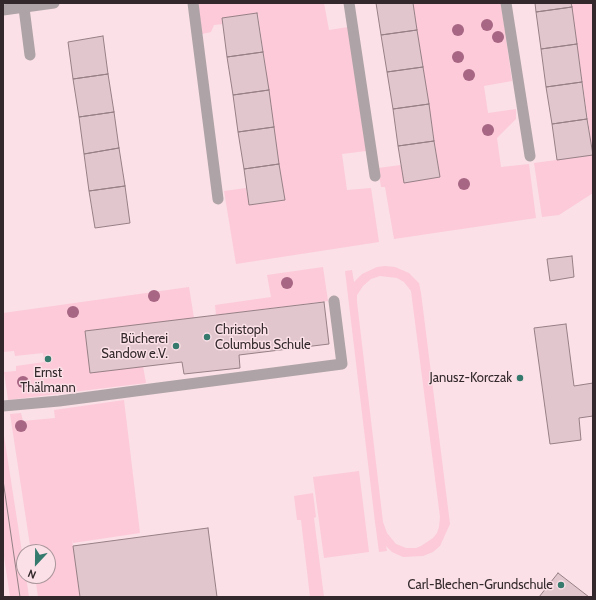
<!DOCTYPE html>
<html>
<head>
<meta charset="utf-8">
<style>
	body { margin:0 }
	#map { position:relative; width:596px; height:600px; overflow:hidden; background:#fbe0e7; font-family:Cabin,sans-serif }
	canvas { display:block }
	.frame { position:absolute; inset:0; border:4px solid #33292c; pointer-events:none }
	.north { position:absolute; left:16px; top:544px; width:40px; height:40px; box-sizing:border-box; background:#fbe0e7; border:1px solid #ab979c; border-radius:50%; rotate:202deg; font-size:11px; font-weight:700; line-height:16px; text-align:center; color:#33292c }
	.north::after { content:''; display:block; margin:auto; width:14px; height:18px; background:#367a6e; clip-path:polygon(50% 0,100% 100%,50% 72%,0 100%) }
</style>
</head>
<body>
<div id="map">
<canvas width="596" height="600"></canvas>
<div class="frame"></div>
<div class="north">N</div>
</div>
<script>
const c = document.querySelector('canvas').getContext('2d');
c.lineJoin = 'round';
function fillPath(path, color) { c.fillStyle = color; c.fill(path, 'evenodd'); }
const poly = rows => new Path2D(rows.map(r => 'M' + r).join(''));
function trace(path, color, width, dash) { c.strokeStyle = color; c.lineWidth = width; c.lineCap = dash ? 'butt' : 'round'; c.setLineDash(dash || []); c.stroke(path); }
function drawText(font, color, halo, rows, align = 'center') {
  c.font = font + ' Cabin,sans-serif'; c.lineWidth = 3; c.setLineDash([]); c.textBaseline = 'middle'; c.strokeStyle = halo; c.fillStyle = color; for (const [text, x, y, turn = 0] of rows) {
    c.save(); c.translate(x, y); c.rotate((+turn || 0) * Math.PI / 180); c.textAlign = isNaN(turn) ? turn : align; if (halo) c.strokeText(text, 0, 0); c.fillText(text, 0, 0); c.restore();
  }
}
const green = poly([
	[198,3,324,3,329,30,348,27,366,151,342,154,347,190,371,188,379,242,236,264,224,191,246,188,249,205,285,200,279,164,258,14,222,18,223,24,214,25,211,32,202,34],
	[413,3,501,3,512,81,484,86,488,113,516,109,516,119,497,138,501,167,529,164,536,218,394,239,385,187,381,187,378,168,401,165,404,182,440,177],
	[571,3,593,3,593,193,559,215,542,217,534,163,593,155],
	[385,266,395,267,409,273,419,283,421,293,450,524,440,546,433,552,423,556,403,557,392,552,386,546,387,551,379,552,375,522,345,271,352,270,354,282,362,274,377,267],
	[380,276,397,278,404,282,411,291,440,517,439,527,437,533,433,538,421,546,416,548,406,548,396,544,387,533,383,522,357,302,357,295,363,286,371,279],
	[323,267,328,301,216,315,215,305,271,297,267,275],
	[189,287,194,318,85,331,90,373,143,366,146,383,8,400,4,372,16,371,16,366,44,362,43,353,15,356,14,351,3,352,3,313],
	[124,400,140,533,73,543,72,539,80,597,38,597,35,576,48,576,48,552,31,552,10,414,21,413,23,421,55,418,54,410],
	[3,429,24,565,24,576,26,576,29,597,10,597,3,550],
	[359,471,369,552,324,558,313,477],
	[313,493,316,517,314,518,324,597,310,597,301,520,297,520,294,496]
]);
const building = poly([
	[376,3,413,3,417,30,381,35,376,3],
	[535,3,571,3,572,7,536,12,535,3],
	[572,7,577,44,541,49,536,12,572,7],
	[257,13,263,52,227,57,222,18,257,13],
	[417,30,423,67,387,72,381,35,417,30],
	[103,36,108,74,73,79,68,42,103,36],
	[577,44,582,82,546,87,541,49,577,44],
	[263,52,269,90,233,95,227,57,263,52],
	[423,67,429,104,393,109,387,72,423,67],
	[108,74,114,112,79,117,73,79,108,74],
	[582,82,587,119,552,124,546,87,582,82],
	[269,90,274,127,238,132,233,95,269,90],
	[429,104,434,141,398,146,393,109,429,104],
	[114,112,119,148,84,154,79,117,114,112],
	[587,119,593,155,557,160,552,124,587,119],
	[274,127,279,164,244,169,238,132,274,127],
	[434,141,440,177,404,183,398,146,434,141],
	[119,148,125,186,89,191,84,154,119,148],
	[279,164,285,200,249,205,244,169,279,164],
	[125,186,130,223,95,228,89,191,125,186],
	[572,256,574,277,550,281,547,259,572,256],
	[324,302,329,344,239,355,240,368,184,374,182,362,90,373,85,331,324,302],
	[566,324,574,386,593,383,593,416,579,418,581,440,550,444,534,328,566,324],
	[208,528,217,597,80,597,73,546,208,528],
	[558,573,589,597,539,597,558,573]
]);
const service = poly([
	[24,8,30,55],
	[3,406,59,401,342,364,334,301]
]);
const minor = poly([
	[193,3,218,199],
	[349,3,375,176],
	[506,3,530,156],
	[3,10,54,3]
]);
const tram = poly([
	[3,480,20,597]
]);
const trees = [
	[487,25],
	[458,30],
	[498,37],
	[458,57],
	[469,75],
	[488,130],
	[464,184],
	[287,283],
	[154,296],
	[73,312],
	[23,382],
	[21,426]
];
const markers = [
	[207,337,4,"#367a6e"],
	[176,346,4,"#367a6e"],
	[48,359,4,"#367a6e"],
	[520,378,4,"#367a6e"],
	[561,585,4,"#367a6e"]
];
const poiNames = [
	["Christoph",215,330,"left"],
	["Columbus Schule",215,345,"left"],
	["Bücherei",168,339],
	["Sandow e.V.",168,354],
	["Ernst",48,373,"center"],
	["Thälmann",48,388,"center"],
	["Janusz-Korczak",512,378],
	["Carl-Blechen-Grundschule",553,585]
];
fillPath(green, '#fccad8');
fillPath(building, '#e1c6ce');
trace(building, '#977f86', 1);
trace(service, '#aea3a6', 11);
trace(minor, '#aea3a6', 11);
trace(tram, '#948186', 1);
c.fillStyle = '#a76683';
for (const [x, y] of trees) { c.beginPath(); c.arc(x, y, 6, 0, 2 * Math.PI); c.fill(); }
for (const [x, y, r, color] of markers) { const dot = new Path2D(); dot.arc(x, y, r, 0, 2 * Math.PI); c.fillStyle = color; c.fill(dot); trace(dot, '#fbe0e7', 1.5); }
drawText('13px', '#33292c', '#fbe0e7', poiNames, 'right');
</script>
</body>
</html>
